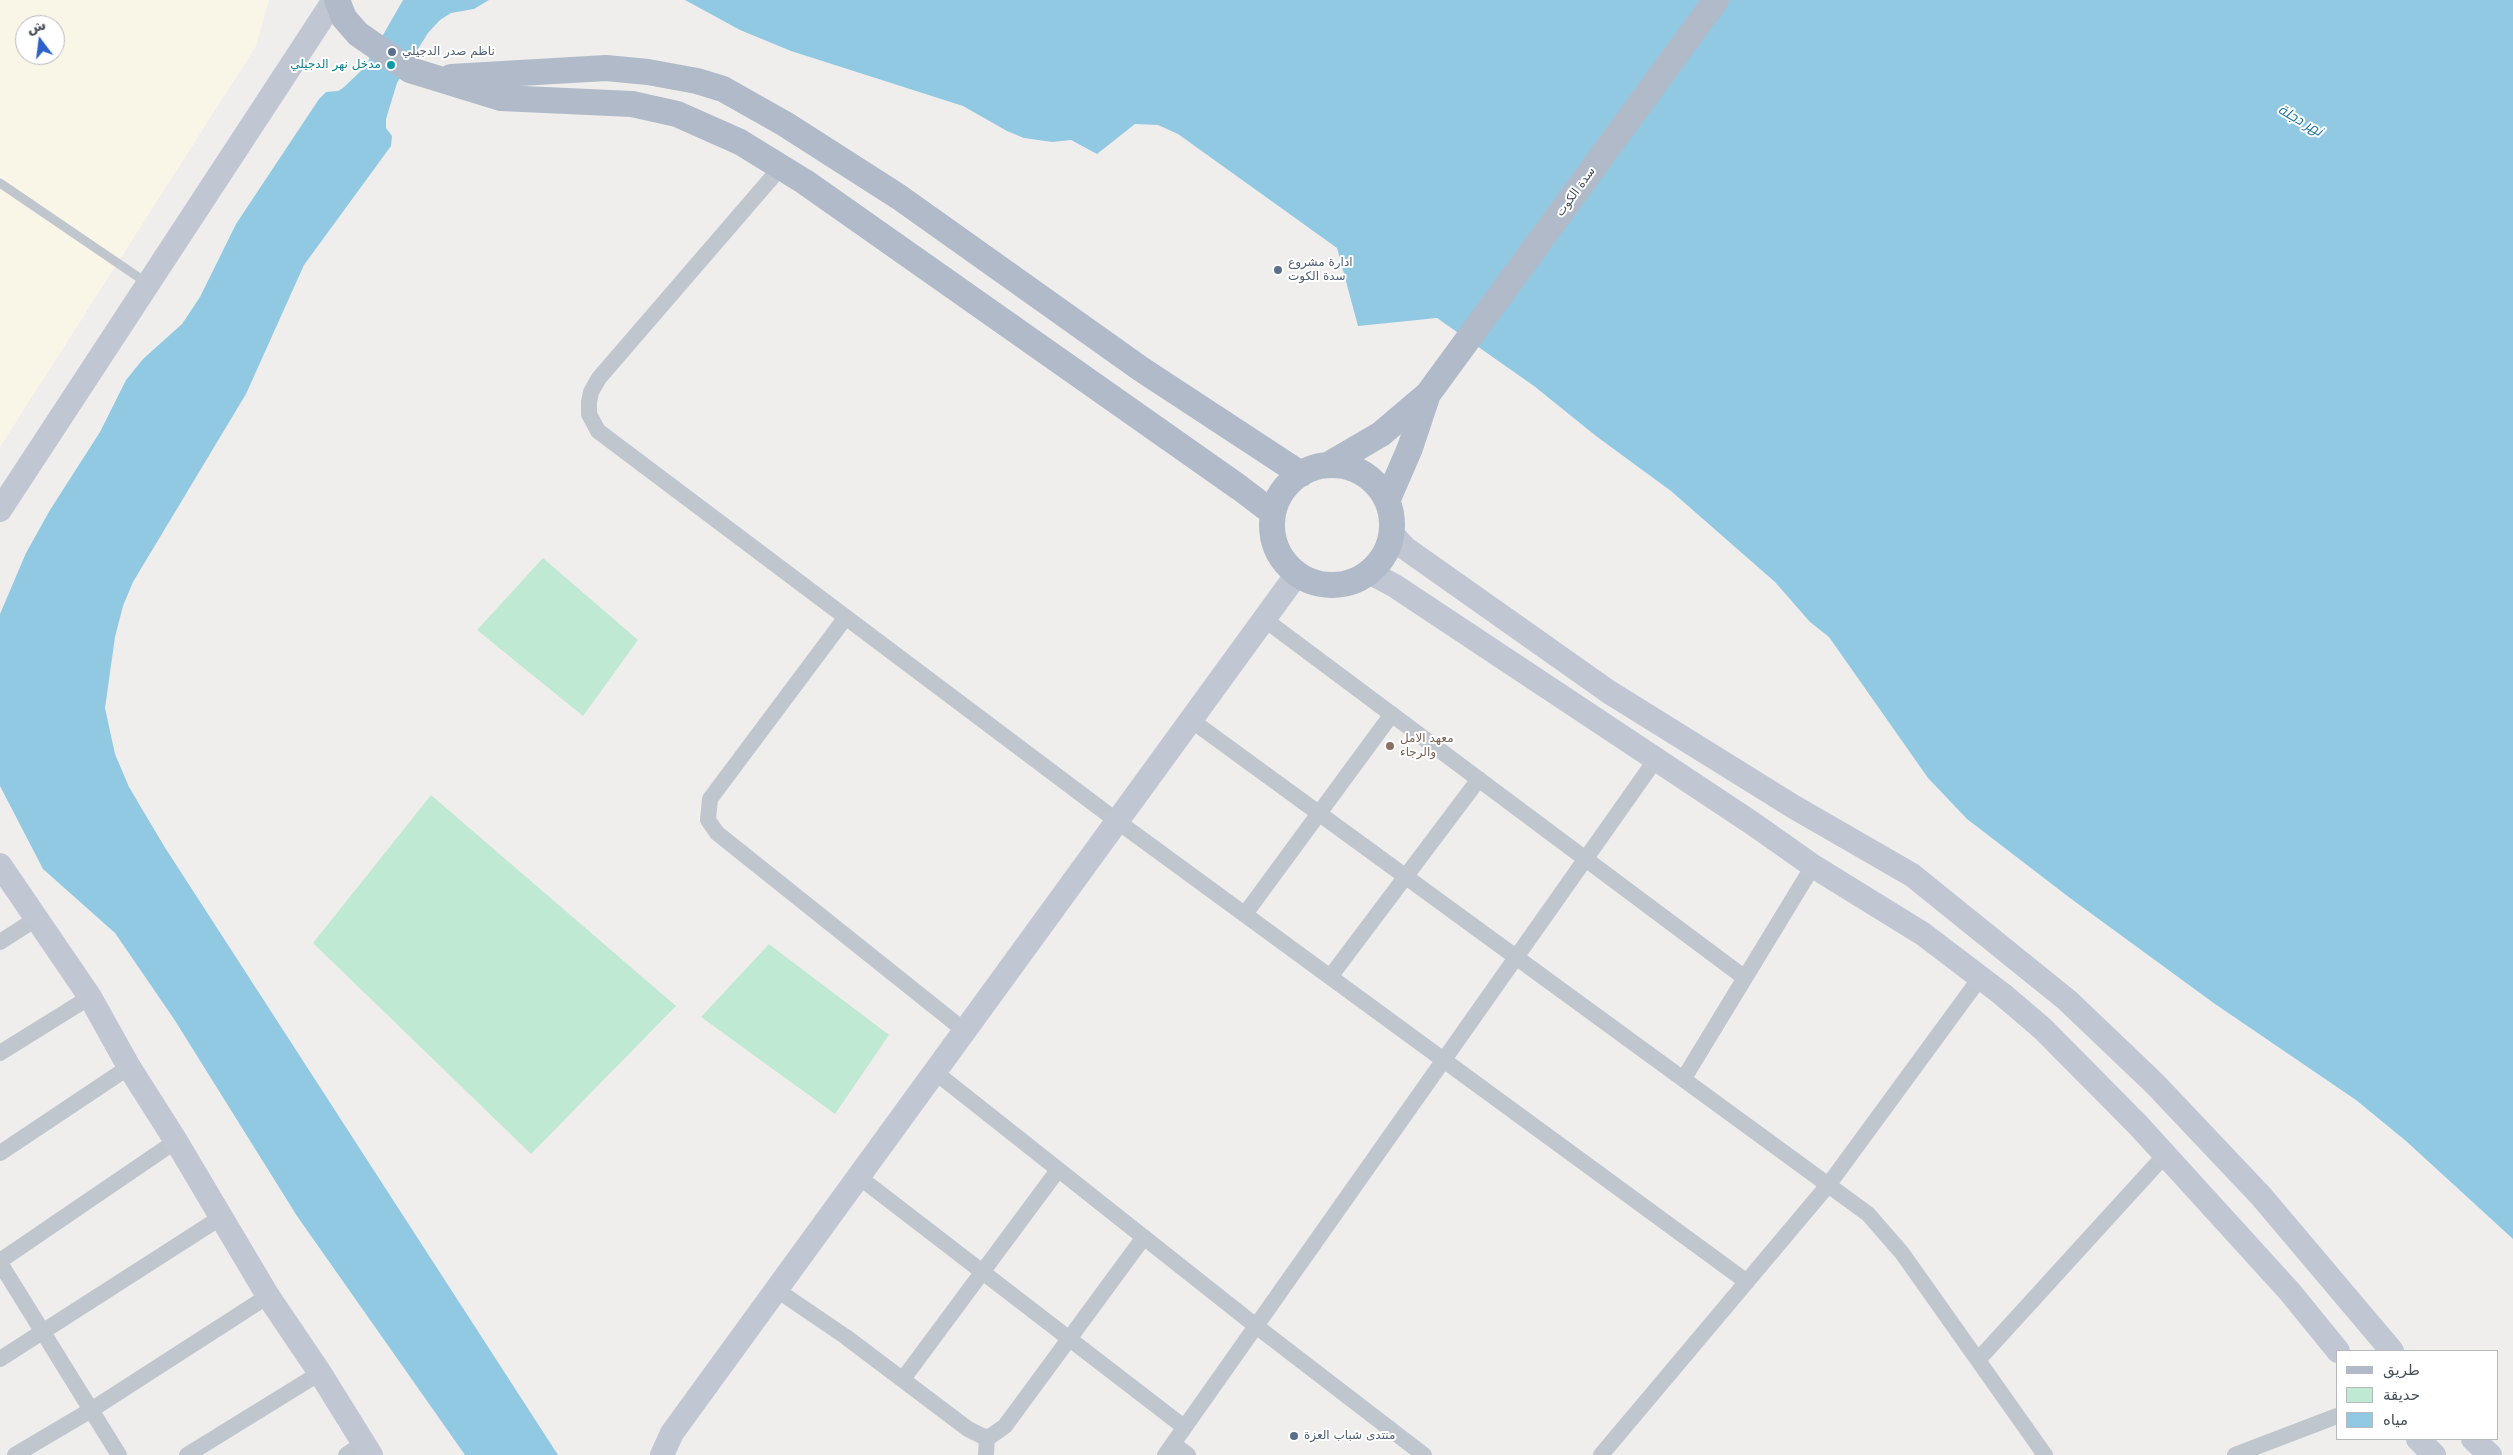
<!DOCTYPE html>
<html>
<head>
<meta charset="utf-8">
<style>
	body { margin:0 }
	#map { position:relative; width:2513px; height:1455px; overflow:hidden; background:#f0eeed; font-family:"DejaVu Sans",Cairo,sans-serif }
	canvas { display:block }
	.legend { position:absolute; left:2336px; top:1350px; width:162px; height:90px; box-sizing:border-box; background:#fff; border:1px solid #b6b9bd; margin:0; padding:6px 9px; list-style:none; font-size:15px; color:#484f59 }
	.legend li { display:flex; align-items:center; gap:10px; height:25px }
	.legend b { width:25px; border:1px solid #b6b9bd }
	.north { position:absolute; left:15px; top:15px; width:50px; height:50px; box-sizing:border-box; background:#fff; border:1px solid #b6b9bd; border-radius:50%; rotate:345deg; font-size:14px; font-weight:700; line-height:20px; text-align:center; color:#484f59 }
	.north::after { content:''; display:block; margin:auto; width:18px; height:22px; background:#2c61cb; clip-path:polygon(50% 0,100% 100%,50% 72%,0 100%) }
</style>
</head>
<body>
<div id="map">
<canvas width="2513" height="1455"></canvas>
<ul class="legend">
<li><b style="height:6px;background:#b0bac9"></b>طريق</li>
<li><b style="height:14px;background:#c0e9d4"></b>حديقة</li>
<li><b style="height:14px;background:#92c9e2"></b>مياه</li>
</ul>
<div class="north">ش</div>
</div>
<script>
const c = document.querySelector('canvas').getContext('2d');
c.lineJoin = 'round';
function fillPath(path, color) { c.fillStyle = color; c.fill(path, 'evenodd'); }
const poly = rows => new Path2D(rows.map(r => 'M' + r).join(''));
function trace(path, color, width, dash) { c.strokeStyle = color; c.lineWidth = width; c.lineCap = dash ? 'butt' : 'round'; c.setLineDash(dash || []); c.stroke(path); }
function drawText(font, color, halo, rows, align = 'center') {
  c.font = font + ' "DejaVu Sans",Cairo,sans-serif'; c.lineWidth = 4; c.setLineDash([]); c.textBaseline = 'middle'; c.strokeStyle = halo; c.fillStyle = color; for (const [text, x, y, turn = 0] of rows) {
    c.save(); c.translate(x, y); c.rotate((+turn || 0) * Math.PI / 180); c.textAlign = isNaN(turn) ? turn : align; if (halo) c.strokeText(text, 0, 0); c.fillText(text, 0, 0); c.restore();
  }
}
const commercial = poly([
	[0,0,269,0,256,46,0,447],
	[25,25,55,25,55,55,25,55]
]);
const green = poly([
	[543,558,638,640,583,716,477,630],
	[431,795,676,1006,531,1154,313,943],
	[769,944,889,1035,835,1114,701,1017]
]);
const water = poly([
	[403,0,489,0,474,9,451,13,440,20,428,33,397,83,386,119,386,128,392,136,391,146,304,265,246,394,133,582,123,606,115,637,105,708,115,754,129,787,164,846,558,1455,465,1455,297,1216,174,1019,115,933,43,869,0,786,0,614,26,553,50,510,100,432,126,380,143,359,182,324,200,297,236,224,319,99,326,92,338,91,343,88,364,68],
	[685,0,2513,0,2513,1239,2406,1141,2356,1100,2215,1004,2070,898,1967,819,1928,778,1829,637,1810,622,1775,582,1671,491,1596,436,1534,386,1437,318,1358,326,1337,248,1178,134,1158,125,1135,124,1097,154,1071,140,1052,142,1024,138,1007,131,963,106,791,51,740,30]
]);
const lane = poly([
	[0,183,147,283]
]);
const street = poly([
	[781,167,599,378,591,392,589,402,589,414,598,431,1117,821,1747,1282],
	[846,617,710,799,708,820,717,833,965,1031],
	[1264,619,1745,978],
	[1191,720,1868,1214,1902,1253,2045,1455],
	[1245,914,1392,714],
	[0,942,36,919],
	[1330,977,1479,779],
	[0,1053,90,997],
	[935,1072,1256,1326,1424,1455],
	[1684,1078,1813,866],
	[0,1153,129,1067],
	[859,1177,1184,1427],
	[0,1261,176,1141],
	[0,1263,119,1455],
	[777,1290,846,1337,968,1429,984,1437,991,1436,1005,1426,1144,1237],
	[0,1359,220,1218],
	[1978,1360,2165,1155],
	[903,1379,1058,1170],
	[1173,1444,1188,1455],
	[15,1455,91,1410,268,1296],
	[187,1455,320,1373],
	[346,1455,364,1443],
	[986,1455,987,1437],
	[1165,1455,1656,759],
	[1601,1455,1829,1184,1980,978],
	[2235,1455,2337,1416]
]);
const secondary = poly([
	[0,510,334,0],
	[1391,533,1405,548,1609,692,1794,807,1912,875,2067,1000,2155,1084,2261,1196,2392,1351],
	[1369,572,1395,586,1752,823,1813,866,1923,934,2002,994,2043,1029,2139,1126,2290,1292,2338,1351],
	[0,865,90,997,129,1067,176,1141,268,1296,320,1373,371,1455],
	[2418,1439,2434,1455],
	[2473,1439,2490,1455],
	[662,1455,672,1433,1297,574]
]);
const primary = poly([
	[337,0,344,18,358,34,410,70,501,98,632,104,677,114,740,142,805,182,1240,488,1273,513],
	[451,77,606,68,648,72,697,81,723,89,785,124,899,197,1141,369,1301,474],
	[1328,465,1381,434,1428,394,1716,0],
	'1272 525a60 60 0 1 1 120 0a60 60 0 1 1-120 0Z',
	[1387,501,1410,448,1428,394]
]);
const markers = [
	[392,52,5,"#5c6f8a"],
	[391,65,5,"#0f9aa8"],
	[1278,270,5,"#5c6f8a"],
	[1390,746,5,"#8d6e63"],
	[1294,1436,5,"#5c6f8a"]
];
const serviceNames = [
	["ناظم صدر الدجيلي",402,52],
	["ادارة مشروع",1288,263],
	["سدة الكوت",1288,277],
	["منتدى شباب العزة",1304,1436]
];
const cultureNames = [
	["مدخل نهر الدجيلي",381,65]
];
const streetNames = [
	["سدة الكوت",1576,192,-54]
];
const educationNames = [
	["معهد الامل",1400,739],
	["والرجاء",1400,753]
];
const waterNames = [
	["نهر دجلة",2300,121,30]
];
fillPath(commercial, '#f9f6e8');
fillPath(green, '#c0e9d4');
fillPath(water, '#92c9e2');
trace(lane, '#c0c6ce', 9);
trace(street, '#c0c6ce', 16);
trace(secondary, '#c0c7d2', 24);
trace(primary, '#b0bac9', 26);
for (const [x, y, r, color] of markers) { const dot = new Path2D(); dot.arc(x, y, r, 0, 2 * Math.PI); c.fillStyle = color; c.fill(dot); trace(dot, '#fff', 2); }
drawText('12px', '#4e5e75', '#fff', serviceNames, 'left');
drawText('12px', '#0d838f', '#fff', cultureNames, 'right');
drawText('12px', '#484f59', '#fff', streetNames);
drawText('12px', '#785e54', '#fff', educationNames, 'left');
drawText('italic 14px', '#1b7198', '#fff', waterNames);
</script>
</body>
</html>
